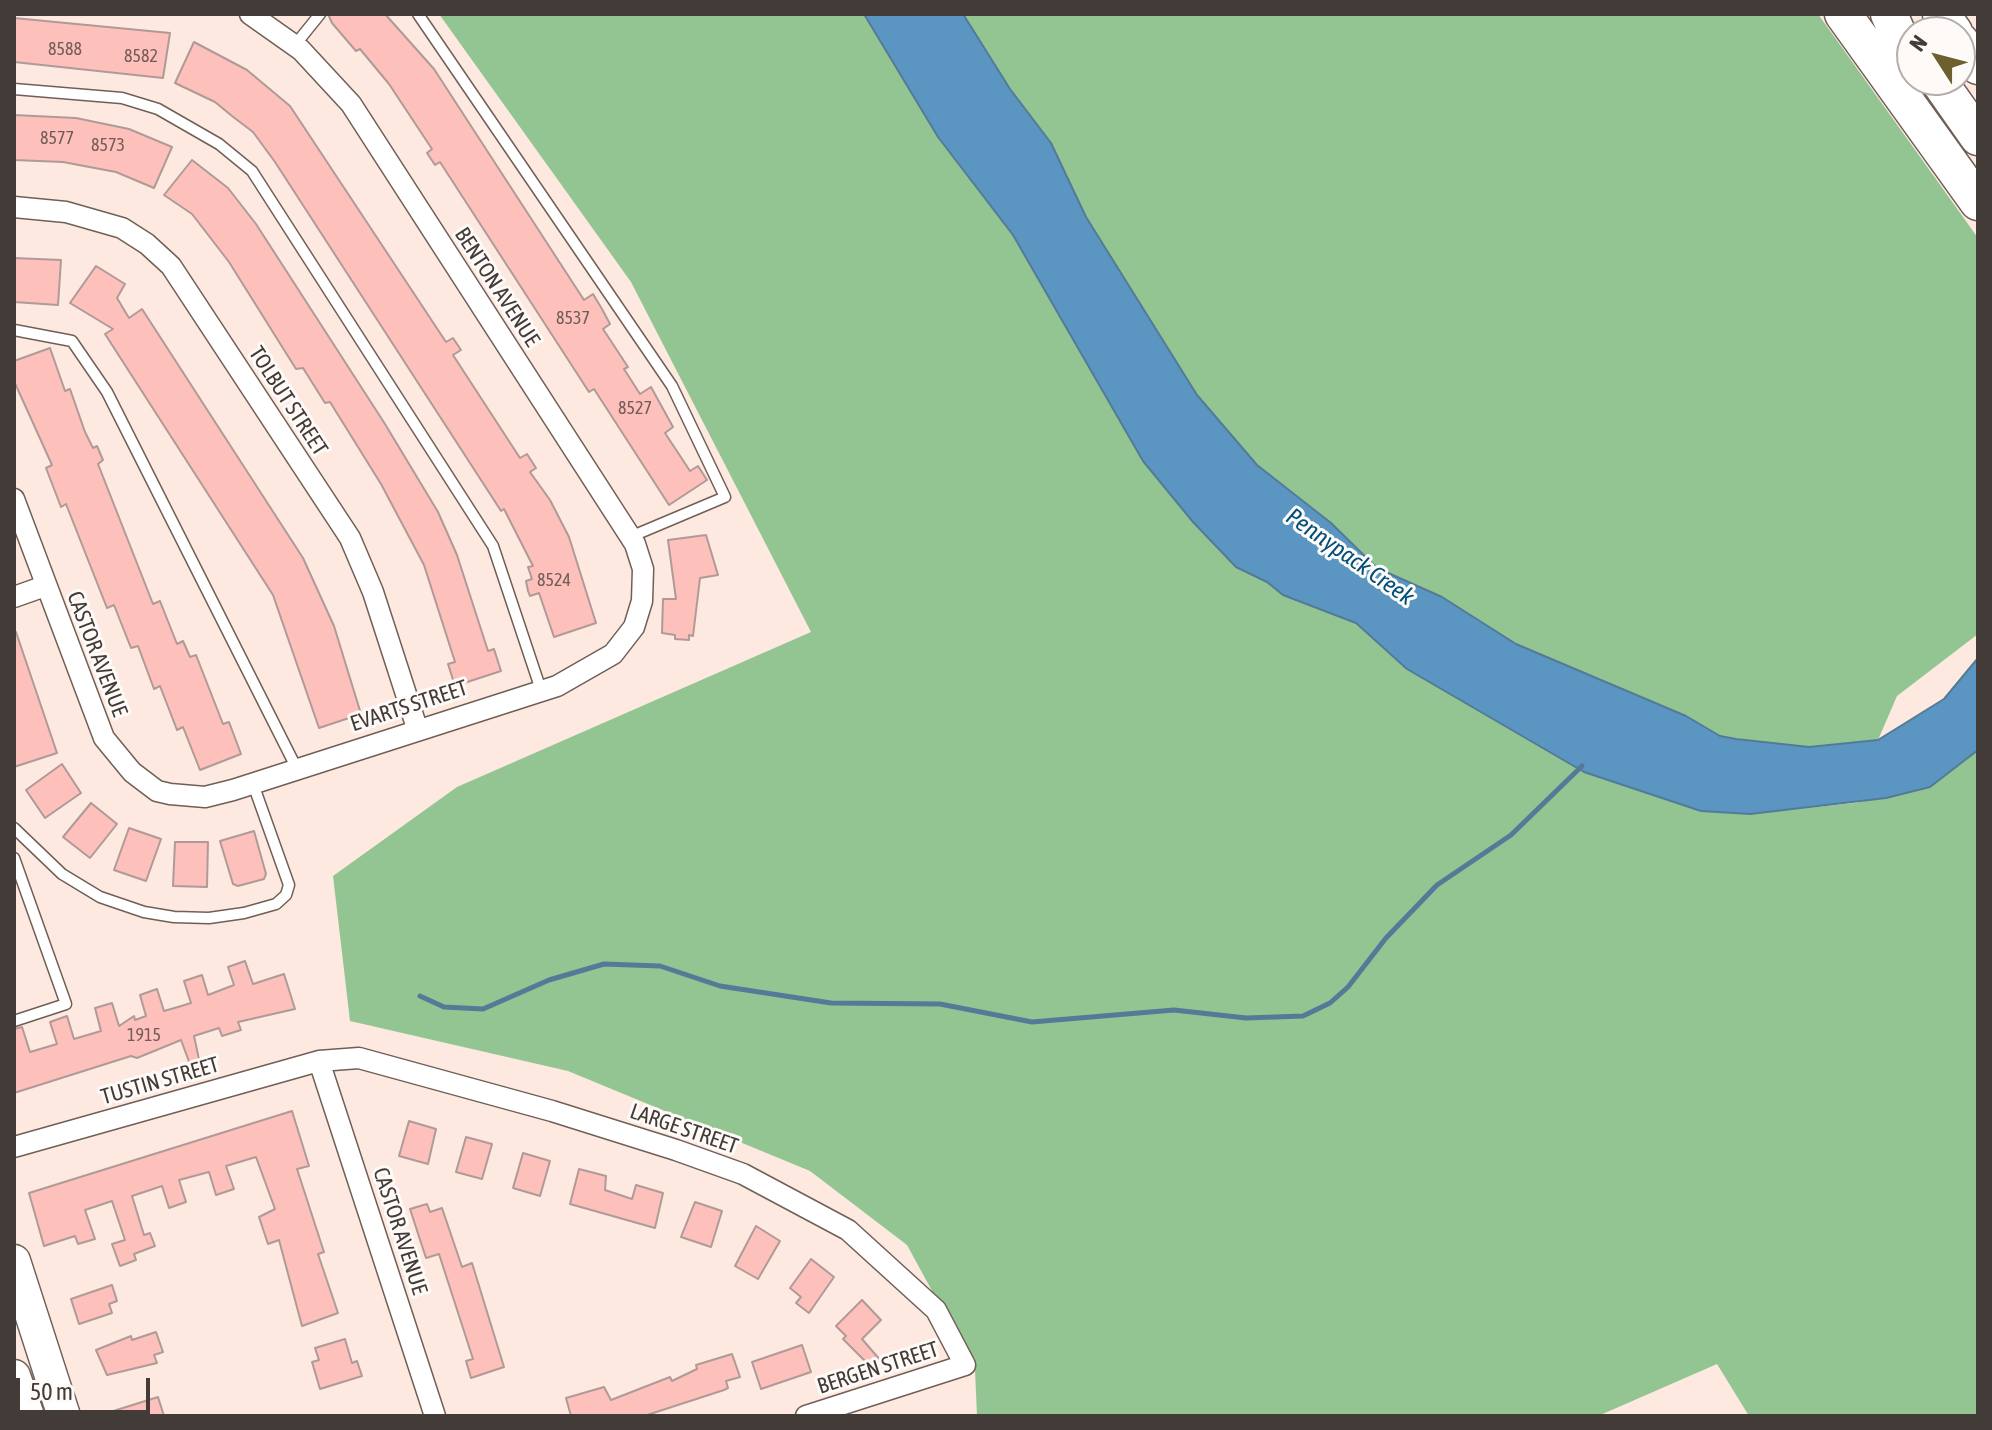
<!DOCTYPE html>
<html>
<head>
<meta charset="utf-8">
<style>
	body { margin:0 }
	#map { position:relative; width:1992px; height:1430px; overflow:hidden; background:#fde9df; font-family:"Asap Condensed",sans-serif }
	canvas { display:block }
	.frame { position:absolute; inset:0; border:16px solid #423b37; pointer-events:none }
	.north { position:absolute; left:1896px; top:16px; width:80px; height:80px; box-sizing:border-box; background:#fefaf8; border:2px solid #b3aeab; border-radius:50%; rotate:306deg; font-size:22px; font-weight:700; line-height:32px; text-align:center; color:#423b37 }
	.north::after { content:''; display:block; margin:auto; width:28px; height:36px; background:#6e602e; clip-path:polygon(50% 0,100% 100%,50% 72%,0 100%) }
	.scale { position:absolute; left:16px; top:1378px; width:134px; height:36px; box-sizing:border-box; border:4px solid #423b37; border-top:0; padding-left:10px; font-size:24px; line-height:28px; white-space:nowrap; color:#423b37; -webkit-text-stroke:6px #fefaf8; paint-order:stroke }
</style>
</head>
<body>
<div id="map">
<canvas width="1992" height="1430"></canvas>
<div class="frame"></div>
<div class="north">N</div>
<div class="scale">50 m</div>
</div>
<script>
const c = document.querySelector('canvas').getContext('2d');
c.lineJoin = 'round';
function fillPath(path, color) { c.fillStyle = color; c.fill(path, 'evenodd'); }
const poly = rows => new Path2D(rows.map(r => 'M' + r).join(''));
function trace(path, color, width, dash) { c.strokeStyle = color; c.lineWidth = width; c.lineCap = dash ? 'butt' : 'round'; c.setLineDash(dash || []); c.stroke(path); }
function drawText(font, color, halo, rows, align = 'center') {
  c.font = font + ' "Asap Condensed",sans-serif'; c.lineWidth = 6; c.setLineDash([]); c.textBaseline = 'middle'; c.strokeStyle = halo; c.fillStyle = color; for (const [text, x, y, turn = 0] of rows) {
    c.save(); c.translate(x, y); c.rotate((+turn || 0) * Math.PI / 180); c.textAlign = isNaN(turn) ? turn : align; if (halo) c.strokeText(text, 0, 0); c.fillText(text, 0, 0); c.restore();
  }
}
const forest = poly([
	[439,14,864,14,938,137,1013,234,1143,461,1193,522,1236,567,1267,582,1283,595,1355,623,1407,669,1584,772,1656,796,1750,814,1855,803,1930,787,1978,750,1978,1416,1749,1416,1717,1364,1598,1416,977,1416,975,1370,907,1245,810,1171,568,1071,350,1021,333,876,457,787,811,632,631,282],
	[963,14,1818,14,1978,238,1978,634,1897,696,1878,740,1809,747,1782,745,1720,736,1686,716,1516,644,1442,597,1377,568,1331,523,1257,465,1197,395,1086,217,1051,143,1010,89]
]);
const water = poly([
	[864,14,963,14,1010,89,1051,143,1086,217,1197,395,1257,465,1331,523,1377,568,1442,597,1516,644,1686,716,1720,736,1736,739,1809,747,1878,740,1944,699,1978,658,1978,750,1930,787,1886,798,1750,814,1701,811,1584,772,1407,669,1356,623,1283,595,1267,582,1236,567,1193,522,1143,461,1013,235,938,137,864,14]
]);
const stream = poly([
	[420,996,444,1007,483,1009,549,980,604,964,660,966,720,986,831,1003,940,1004,1032,1022,1174,1010,1246,1018,1303,1016,1330,1003,1348,987,1386,938,1437,885,1511,835,1582,766]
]);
const building = poly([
	[328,14,385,14,434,69,584,300,593,294,602,309,610,324,603,329,628,367,624,369,640,394,651,387,673,427,665,433,690,471,698,466,707,480,669,505,594,389,589,392,440,162,435,165,427,153,432,149,389,84,360,49,356,51,332,23,328,14],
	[14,18,170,33,163,78,14,62,14,18],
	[194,42,247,70,290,106,446,342,453,338,461,350,453,355,520,458,527,454,536,468,530,472,550,500,569,537,596,623,554,637,539,593,530,596,528,591,526,581,532,579,528,567,533,566,504,509,501,511,492,497,275,162,253,132,232,116,215,102,175,83,194,42],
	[14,115,76,118,129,129,172,147,154,188,116,172,63,162,14,160,14,115],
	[192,160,228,188,256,224,385,424,438,512,457,555,488,651,494,649,501,671,455,686,448,664,455,662,424,565,381,484,330,402,325,403,303,368,296,369,229,262,192,214,164,195,192,160],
	[14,258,61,260,58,305,14,302,14,258],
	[96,266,125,284,117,298,129,318,142,309,303,558,334,626,361,714,319,728,273,595,105,334,113,329,70,303,96,266],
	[50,348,65,391,70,389,85,432,93,448,97,446,103,460,98,464,153,604,160,601,177,644,183,641,190,657,196,655,223,724,229,722,241,754,200,770,183,727,177,730,160,686,154,689,138,646,131,648,114,605,107,608,66,504,61,507,46,468,52,465,14,381,14,361,50,348],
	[706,535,718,575,700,578,693,636,689,635,689,640,675,639,675,635,662,633,663,599,676,599,668,540,706,535],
	[16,632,57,753,14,767,14,633,16,632],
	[62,764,81,793,45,818,26,790,62,764],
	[91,803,117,824,90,858,63,837,91,803],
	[129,828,161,839,146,881,114,870,129,828],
	[254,831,266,874,264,879,238,886,233,884,220,841,254,831],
	[175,842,208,842,207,887,173,886,175,842],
	[245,961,253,984,284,974,295,1009,238,1022,241,1030,222,1036,219,1028,194,1036,200,1064,191,1067,181,1040,137,1058,131,1056,14,1093,14,1029,22,1027,30,1052,57,1044,50,1022,67,1016,74,1039,101,1031,95,1008,112,1003,119,1026,134,1016,135,1020,146,1016,140,995,157,989,164,1011,178,1007,191,1003,184,981,202,975,208,995,234,985,228,967,245,961],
	[292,1111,309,1166,297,1169,324,1252,318,1254,338,1313,302,1326,279,1240,268,1244,259,1217,275,1209,256,1157,226,1166,234,1189,216,1195,209,1172,179,1180,186,1202,169,1208,162,1186,132,1196,144,1235,150,1233,155,1246,134,1254,136,1260,120,1266,112,1244,125,1240,112,1201,85,1210,95,1239,78,1244,75,1236,44,1246,29,1193,292,1111],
	[409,1121,436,1129,428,1164,399,1156,409,1121],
	[466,1137,492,1144,482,1179,456,1172,466,1137],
	[523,1153,550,1161,540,1196,513,1188,523,1153],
	[579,1169,606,1176,605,1190,632,1199,636,1185,663,1193,655,1228,570,1204,579,1169],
	[695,1202,722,1211,711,1247,681,1237,695,1202],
	[427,1204,430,1212,442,1208,462,1267,472,1263,504,1367,471,1378,466,1361,473,1359,439,1254,426,1258,410,1209,427,1204],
	[756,1226,780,1241,758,1279,735,1266,756,1226],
	[811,1259,834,1277,809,1313,796,1303,801,1297,790,1288,811,1259],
	[112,1285,117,1301,109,1304,112,1313,79,1324,71,1299,112,1285],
	[862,1300,881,1320,862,1339,881,1361,873,1369,843,1339,846,1336,836,1326,862,1300],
	[156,1332,163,1352,154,1355,157,1363,107,1375,96,1350,131,1336,132,1340,156,1332],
	[345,1339,352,1363,357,1361,362,1376,320,1389,312,1362,319,1360,315,1348,345,1339],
	[802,1345,811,1372,761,1389,752,1362,802,1345],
	[732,1354,740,1377,726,1381,728,1388,724,1390,644,1416,571,1416,566,1398,604,1387,611,1400,670,1377,672,1381,697,1369,696,1365,732,1354],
	[158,1397,164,1416,107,1416,107,1413,158,1397]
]);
const lane = poly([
	[418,14,672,386,725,497,630,537],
	[295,45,320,14],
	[14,89,122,98,158,109,219,144,252,171,493,546,541,690],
	[14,330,72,341,107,392,297,769],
	[14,828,62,874,100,897,144,912,174,917,209,918,244,913,276,904,286,895,289,885,253,784],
	[14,858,66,1004,14,1021]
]);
const street = poly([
	[14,207,66,212,122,228,147,244,171,266,350,538,373,592,417,728],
	[14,499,104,738,132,772,157,791,170,794,205,797,233,790,557,686,613,654,634,627,642,601,643,569,635,544,351,104,301,50,250,14],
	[14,597,45,586],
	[319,1061,435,1416],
	[14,1147,319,1061,359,1058,552,1111,676,1150,743,1174,848,1230,936,1310,965,1365,806,1416]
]);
const primary = poly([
	[14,1261,64,1416],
	[14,1376,28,1416]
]);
const highway = poly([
	[1843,14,1978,202],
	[1889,14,1912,66],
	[1941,14,1954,32],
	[1960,41,1978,66],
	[1938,80,1978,137]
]);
const numberNames = [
	["8588",65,49],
	["8582",141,56],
	["8577",57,138],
	["8573",108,145],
	["8537",573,318],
	["8527",635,408],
	["8524",554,580],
	["1915",144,1035]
];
const streetNames = [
	["BENTON AVENUE",497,287,57],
	["TOLBUT STREET",288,401,57],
	["CASTOR AVENUE",97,654,69],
	["EVARTS STREET",409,706,-18],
	["TUSTIN STREET",160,1081,-16],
	["LARGE STREET",684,1129,19],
	["CASTOR AVENUE",400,1231,72],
	["BERGEN STREET",878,1368,-18]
];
const waterNames = [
	["Pennypack Creek",1350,557,35]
];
fillPath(forest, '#93c592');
fillPath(water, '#5a96c1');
trace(water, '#537b98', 2);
trace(stream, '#537b98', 5);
fillPath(building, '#fec0bb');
trace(building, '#af9a98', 2);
trace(lane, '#705f56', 13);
trace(street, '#705f56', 23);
trace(primary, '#705f56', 35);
trace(highway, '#705f56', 39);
trace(lane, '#fff', 10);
trace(street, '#fff', 20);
trace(primary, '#fff', 32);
trace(highway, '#fff', 36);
drawText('18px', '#715c58', null, numberNames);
drawText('22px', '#423b37', '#fefaf8', streetNames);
drawText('italic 24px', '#00507a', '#fefaf8', waterNames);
</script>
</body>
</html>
